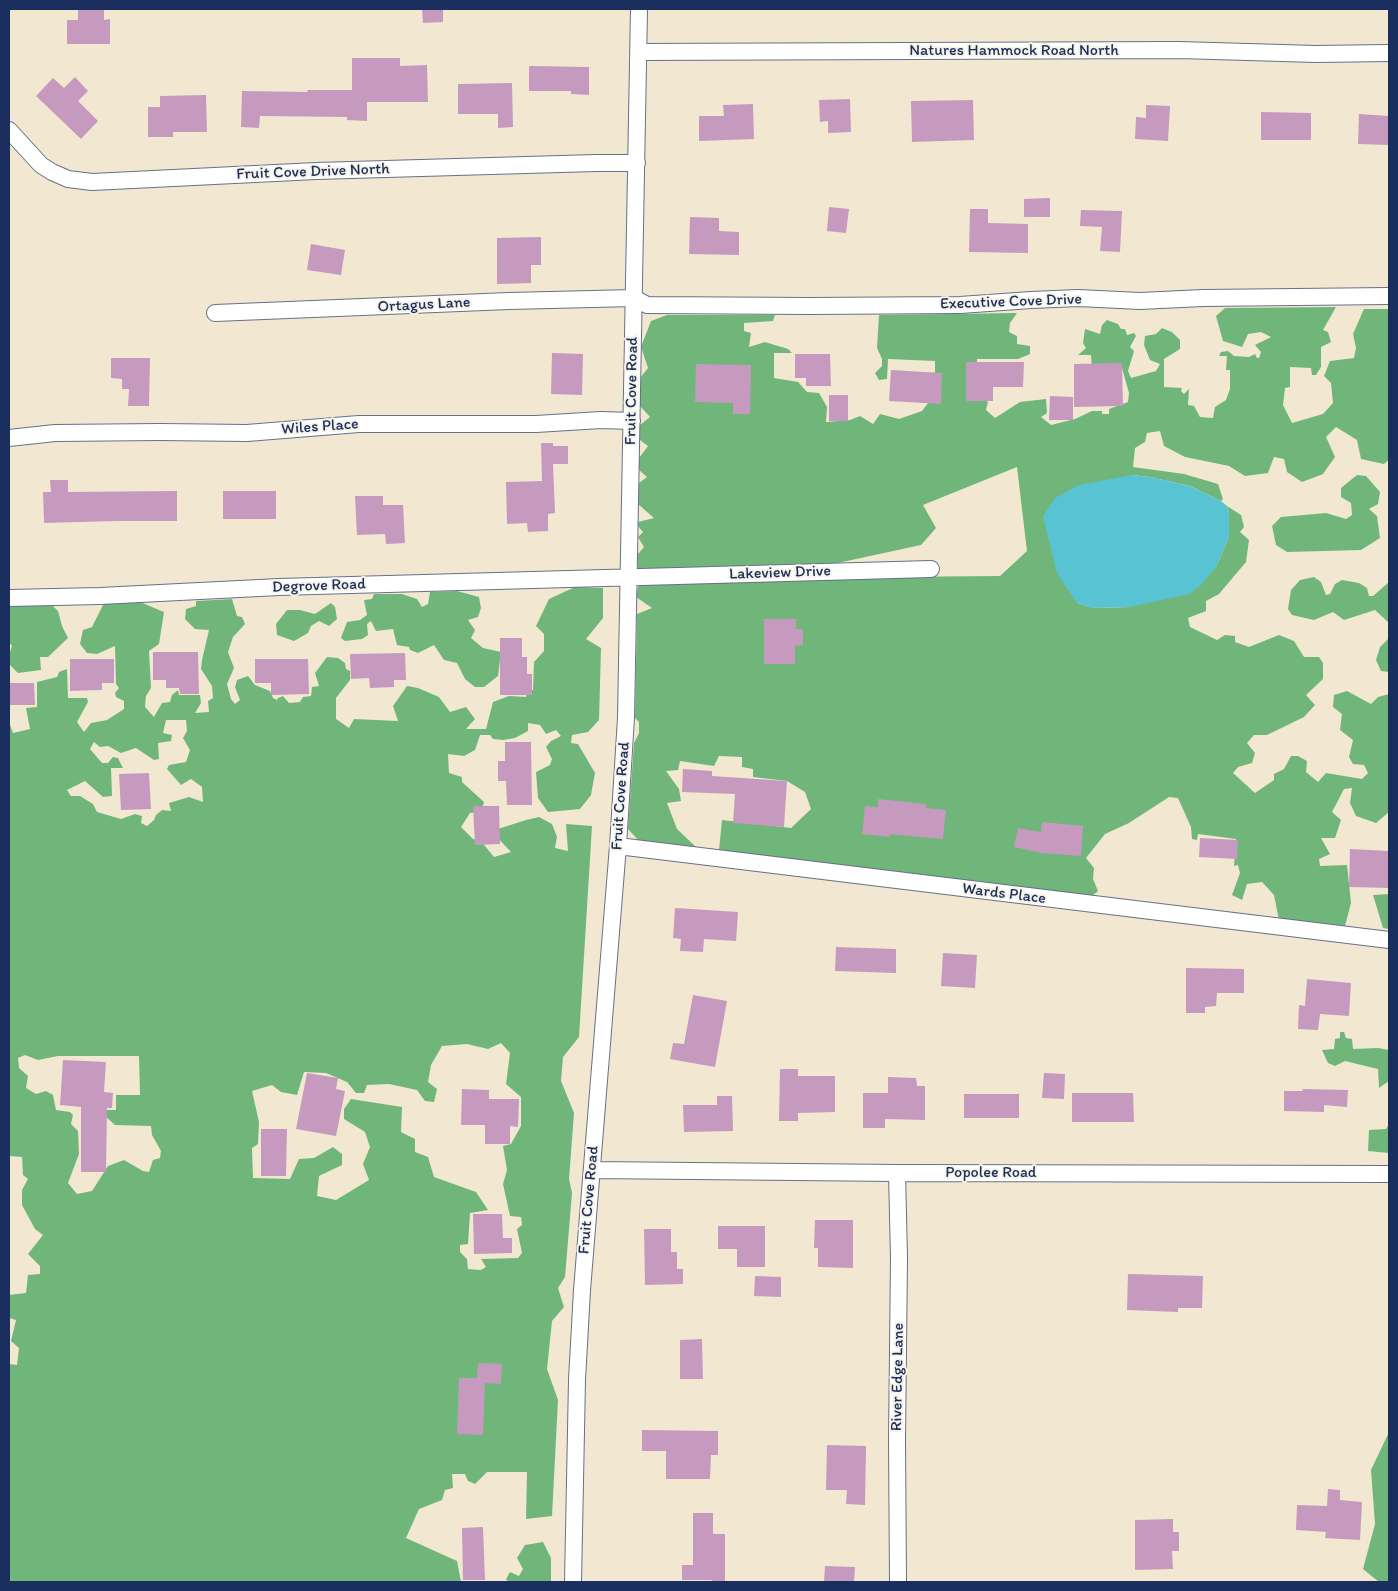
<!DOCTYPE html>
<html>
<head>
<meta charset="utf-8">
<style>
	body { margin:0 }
	#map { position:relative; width:1398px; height:1591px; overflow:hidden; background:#f2e8d2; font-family:Itim,sans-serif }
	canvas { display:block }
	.frame { position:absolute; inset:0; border:10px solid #1b2f5e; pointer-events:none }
</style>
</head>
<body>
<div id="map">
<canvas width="1398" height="1591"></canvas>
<div class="frame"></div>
</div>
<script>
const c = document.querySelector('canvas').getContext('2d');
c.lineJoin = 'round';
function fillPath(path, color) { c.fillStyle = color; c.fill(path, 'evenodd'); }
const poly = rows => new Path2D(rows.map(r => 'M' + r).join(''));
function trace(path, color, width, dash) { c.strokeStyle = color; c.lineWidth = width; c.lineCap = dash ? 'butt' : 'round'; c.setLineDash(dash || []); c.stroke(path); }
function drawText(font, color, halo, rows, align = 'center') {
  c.font = font + ' Itim,sans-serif'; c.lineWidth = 4; c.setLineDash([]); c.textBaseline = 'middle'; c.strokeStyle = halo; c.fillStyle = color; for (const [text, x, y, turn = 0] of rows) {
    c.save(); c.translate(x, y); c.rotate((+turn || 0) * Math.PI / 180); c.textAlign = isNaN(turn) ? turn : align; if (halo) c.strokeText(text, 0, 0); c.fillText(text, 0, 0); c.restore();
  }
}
const forest = poly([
	[1336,307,1323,330,1328,332,1331,342,1321,347,1321,367,1316,375,1312,375,1311,368,1290,367,1290,387,1285,388,1283,405,1292,423,1323,414,1333,403,1331,383,1324,376,1330,361,1354,358,1356,348,1353,334,1364,309,1389,309,1389,460,1384,464,1361,459,1357,440,1336,427,1326,437,1335,457,1323,474,1302,482,1287,472,1284,459,1274,457,1268,473,1245,476,1229,466,1185,457,1164,446,1160,431,1147,433,1145,442,1135,448,1133,467,1184,474,1218,484,1223,499,1221,501,1190,486,1150,477,1132,475,1077,603,1094,608,1130,607,1216,567,1229,537,1229,513,1227,506,1241,515,1244,527,1240,532,1249,540,1246,562,1219,594,1206,601,1206,611,1188,618,1190,627,1217,640,1225,635,1235,636,1235,642,1249,647,1279,635,1294,641,1304,657,1319,657,1323,663,1323,679,1306,695,1315,705,1304,717,1267,735,1254,735,1247,743,1255,753,1252,763,1238,767,1233,773,1255,793,1274,780,1274,774,1284,769,1291,756,1298,756,1307,761,1306,772,1318,782,1326,773,1362,779,1368,773,1364,765,1353,764,1349,757,1353,740,1340,730,1342,714,1333,707,1334,695,1347,691,1371,704,1378,697,1389,694,1389,812,1376,823,1356,816,1350,803,1352,788,1344,789,1332,812,1341,820,1335,838,1321,838,1330,854,1319,859,1320,866,1347,865,1351,903,1345,926,1279,920,1274,895,1262,882,1247,884,1242,900,1232,895,1240,873,1238,865,1234,866,1236,839,1198,834,1197,840,1192,839,1191,827,1178,798,1169,797,1129,823,1105,834,1086,858,1094,868,1093,879,1098,891,1092,896,719,850,722,820,791,828,811,809,805,792,787,781,753,777,753,769,742,767,742,757,719,756,714,766,680,761,678,770,666,771,679,789,681,801,667,803,677,829,696,847,639,841,628,829,634,743,639,733,639,722,635,718,637,614,652,608,636,597,640,579,1000,576,1027,551,1017,467,923,505,936,528,921,545,819,567,638,571,638,554,644,547,638,537,643,532,638,526,638,522,654,518,638,504,639,483,647,477,639,470,639,458,648,446,640,440,640,425,650,417,640,406,640,378,648,368,641,347,651,321,667,315,775,315,773,321,744,323,744,331,751,333,749,347,765,342,788,349,792,353,774,353,774,378,798,382,807,392,819,393,827,407,826,422,850,420,860,416,873,424,880,414,899,419,922,411,935,394,935,361,888,359,887,379,879,380,875,373,882,366,882,359,877,348,879,315,1017,313,1010,323,1009,332,1017,336,1017,344,1030,346,1030,354,1018,359,977,359,976,388,981,398,988,402,986,410,995,418,1020,402,1046,399,1047,413,1041,417,1051,425,1075,419,1092,411,1102,411,1102,414,1109,414,1109,409,1128,402,1129,393,1122,368,1092,368,1091,355,1078,355,1086,348,1083,343,1085,329,1100,334,1102,325,1107,320,1118,324,1121,329,1125,329,1127,335,1134,333,1136,336,1130,347,1134,351,1128,371,1131,378,1156,371,1160,364,1150,360,1144,345,1145,336,1156,334,1162,328,1172,332,1180,340,1180,349,1164,359,1164,387,1182,388,1181,391,1184,394,1189,389,1188,405,1194,406,1200,417,1213,418,1215,407,1226,400,1230,389,1230,370,1226,370,1227,356,1219,356,1221,352,1228,351,1234,356,1249,357,1255,354,1257,358,1259,358,1261,352,1255,345,1271,337,1261,332,1248,334,1242,347,1223,341,1216,316,1225,308],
	[1357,475,1366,476,1380,492,1378,504,1369,509,1377,516,1380,538,1361,550,1287,552,1276,545,1272,526,1281,517,1326,513,1346,519,1352,515,1351,503,1341,497,1341,488],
	[1314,577,1321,582,1326,595,1330,594,1335,584,1342,580,1359,583,1367,588,1369,596,1373,596,1389,582,1389,623,1375,610,1344,620,1333,612,1314,620,1292,615,1288,609,1291,590,1300,580],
	[575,587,603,588,603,618,586,639,601,648,599,720,588,732,572,735,571,743,578,744,595,773,591,795,580,809,548,812,538,798,536,772,550,765,552,759,546,747,551,741,561,736,556,730,546,734,540,725,528,723,528,731,515,738,503,740,493,739,490,735,480,735,475,750,464,756,448,754,449,773,462,777,462,782,484,802,481,812,470,813,461,827,473,839,481,841,494,857,511,852,495,835,498,829,526,820,539,817,552,824,557,837,555,848,568,851,566,824,592,826,579,1037,563,1057,561,1081,574,1113,569,1179,572,1193,565,1277,558,1288,564,1307,552,1321,547,1369,558,1400,552,1516,526,1519,527,1472,487,1472,475,1484,468,1481,465,1474,452,1474,453,1488,445,1490,442,1500,419,1509,406,1538,457,1561,461,1582,9,1582,9,1364,17,1365,19,1348,11,1341,16,1320,9,1318,9,1295,26,1293,28,1275,40,1274,40,1266,28,1254,43,1235,35,1229,22,1205,22,1190,28,1179,23,1175,22,1157,10,1156,9,1161,9,722,13,733,30,729,26,708,37,707,37,682,57,677,59,672,67,669,68,698,87,698,88,702,77,722,84,732,91,723,107,720,124,709,124,701,116,697,115,693,119,688,116,684,115,646,97,654,87,653,80,644,83,630,92,627,104,603,140,602,164,612,159,644,149,651,151,688,146,696,145,707,154,717,162,703,170,702,172,695,178,690,179,695,200,695,201,703,195,713,209,712,208,701,213,698,212,686,201,669,202,660,209,630,195,629,185,619,186,609,196,606,196,601,232,599,237,616,242,617,245,624,233,637,228,652,234,668,227,684,231,699,235,704,240,700,235,687,237,680,248,676,255,685,270,691,273,698,277,700,278,698,283,696,289,703,300,702,303,697,311,696,312,687,319,686,315,673,327,657,338,658,345,663,346,669,350,671,350,680,336,698,336,719,349,728,354,719,398,721,393,706,407,686,418,688,439,697,450,712,466,707,475,719,466,729,486,729,493,702,509,696,526,697,527,691,533,690,534,662,544,651,544,634,536,626,549,599],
	[166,720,186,720,187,731,183,738,190,750,186,762,169,765,167,769,181,785,191,779,202,787,203,802,189,797,169,803,171,811,162,810,156,815,154,820,147,826,141,823,142,816,135,814,121,819,97,812,93,804,80,796,71,796,67,790,85,781,103,797,112,796,111,768,123,768,118,758,113,757,108,763,102,763,90,749,94,742,100,747,108,746,121,753,136,748,154,760,159,759,158,743,171,741,172,735,163,733],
	[501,1043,510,1053,506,1084,521,1097,521,1126,511,1144,503,1146,507,1170,503,1184,510,1216,521,1217,522,1225,517,1229,522,1253,518,1258,481,1259,486,1267,481,1270,468,1269,467,1259,460,1252,460,1245,468,1244,470,1213,488,1210,476,1192,434,1177,428,1157,415,1152,415,1139,401,1132,402,1107,351,1099,344,1109,344,1119,365,1132,370,1147,363,1164,369,1180,336,1200,317,1196,319,1176,342,1165,342,1154,333,1147,314,1158,299,1159,290,1179,253,1178,252,1148,258,1144,259,1122,252,1091,272,1085,281,1092,297,1095,304,1072,326,1073,347,1082,356,1093,364,1093,367,1085,389,1084,417,1090,425,1101,434,1102,437,1089,428,1082,431,1065,442,1046,467,1044,488,1049],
	[25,1055,38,1060,58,1056,139,1056,140,1095,116,1095,116,1110,106,1110,104,1115,115,1125,151,1126,152,1135,161,1151,160,1158,153,1160,149,1172,143,1171,124,1160,108,1166,92,1191,77,1194,68,1183,79,1154,78,1131,71,1124,73,1115,70,1112,56,1110,53,1095,46,1091,36,1094,26,1088,28,1076,19,1068,18,1058],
	[457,591,479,597,481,608,478,617,468,620,475,630,471,638,483,648,501,652,498,676,484,687,475,687,465,679,457,663,444,660,434,645,418,653,410,650,409,647,397,645,393,629,376,631,371,621,367,624,368,635,362,639,345,641,341,638,347,622,360,620,367,615,364,600,372,599,374,594,402,594,417,599,422,607,428,604,430,592],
	[331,603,335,607,337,619,329,626,319,621,311,626,308,633,294,641,277,635,276,624,287,610,300,610,315,614],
	[51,604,58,611,62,626,68,638,48,657,40,657,41,670,18,673,9,664,9,655,12,646,9,642,9,606],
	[1389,638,1389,672,1381,671,1376,660,1380,647],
	[1389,894,1389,929,1383,928,1373,895],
	[1340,1032,1344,1032,1346,1038,1352,1039,1353,1049,1378,1048,1389,1050,1389,1081,1379,1088,1378,1069,1345,1061,1335,1066,1328,1063,1322,1050,1334,1049,1335,1039,1340,1038],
	[1389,1124,1389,1153,1368,1151,1369,1130,1386,1129],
	[1389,1432,1389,1582,1379,1582,1363,1569,1375,1524,1371,1470],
	[543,1542,551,1558,551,1582,508,1582,506,1579,510,1572,519,1576,523,1569,517,1558,525,1545]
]);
const water = poly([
	[1132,475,1150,477,1190,486,1221,501,1227,506,1229,513,1229,537,1216,567,1201,585,1189,594,1130,607,1093,608,1077,603,1057,573,1043,516,1055,498,1079,485]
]);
const building = poly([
	[78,9,104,9,104,20,110,19,110,44,67,44,67,20,78,20],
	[422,9,443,9,443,22,423,23],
	[352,58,400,58,400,66,427,65,428,102,367,102,367,121,347,120,347,117,260,116,259,128,241,127,242,91,307,92,308,90,352,90],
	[529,66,589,67,589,95,571,94,571,91,529,91],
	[75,77,88,91,78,101,98,121,81,139,36,96,53,78,64,88],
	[512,83,513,127,498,128,498,114,458,114,458,84],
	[206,95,207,132,173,132,173,137,148,137,148,107,160,107,160,96],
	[850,99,851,132,828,133,828,121,820,122,819,100],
	[973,100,974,140,912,142,911,101],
	[753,104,754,139,699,141,699,116,724,116,723,105],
	[1146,105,1170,106,1168,141,1135,139,1136,117,1146,118],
	[1261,112,1311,113,1311,140,1261,140],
	[1359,114,1389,116,1389,145,1358,144],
	[1050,198,1050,217,1024,217,1024,199],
	[829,207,849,209,846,233,827,231],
	[970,209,988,209,988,223,1028,224,1028,253,969,252],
	[1081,210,1122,211,1120,252,1100,251,1102,227,1080,226],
	[690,217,719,218,719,231,739,232,739,255,689,254],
	[541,237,541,265,531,265,531,283,497,284,497,238],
	[311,244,345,250,341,275,307,270],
	[552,353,583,354,582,395,551,394],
	[795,354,830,354,831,386,806,386,806,378,795,378],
	[111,358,150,358,149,406,128,406,129,389,122,389,122,379,111,378],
	[966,362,1024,362,1023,387,993,387,993,401,966,401],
	[1122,363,1123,406,1074,407,1074,364],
	[696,364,751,365,750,414,733,414,733,403,695,402],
	[891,370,942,373,941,404,889,401],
	[829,395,848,395,848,421,829,421],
	[1050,396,1073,397,1073,420,1049,420],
	[541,443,553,443,553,446,568,446,568,464,553,464,555,513,548,514,548,531,528,532,527,523,507,524,506,482,542,481],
	[50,480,68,480,68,492,177,491,177,521,116,521,44,523,43,492,51,492],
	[223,491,276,491,276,519,223,519],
	[355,496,383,496,383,505,403,505,405,543,386,544,385,534,357,535],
	[764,619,796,619,796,629,803,629,803,645,795,646,795,664,764,664],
	[500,638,522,638,522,657,527,657,527,674,532,674,532,695,500,695],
	[153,652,198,652,199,694,180,694,179,688,166,688,166,680,153,680],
	[405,653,406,680,394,680,394,687,370,688,369,678,351,679,350,654],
	[70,659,114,659,114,683,102,683,102,690,70,691],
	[255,659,308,659,309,694,271,695,271,683,255,683],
	[9,683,34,683,35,705,9,705],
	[505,742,531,742,532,805,507,805,506,781,498,781,498,761,505,761],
	[683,769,712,771,712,776,787,781,784,827,733,823,735,794,682,792],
	[149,773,151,809,121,810,119,774],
	[878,799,926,804,926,808,946,810,943,839,890,834,890,837,862,834,865,806,878,807],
	[473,806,499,806,500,844,475,845],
	[1042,822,1083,826,1081,856,1042,853,1014,847,1018,828,1041,832],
	[1200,838,1238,840,1237,859,1199,857],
	[1350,849,1389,851,1389,888,1349,887],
	[675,908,738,912,736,941,704,939,703,952,680,951,681,939,673,938],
	[836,947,896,949,896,973,835,971],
	[943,953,977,955,975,988,941,986],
	[1186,968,1244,969,1244,993,1217,993,1216,1006,1205,1007,1205,1013,1186,1013],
	[1307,979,1351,983,1349,1016,1320,1014,1318,1030,1298,1029,1299,1005,1305,1006],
	[693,995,727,1001,715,1067,670,1059,673,1043,684,1044],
	[63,1060,106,1062,104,1092,113,1093,112,1108,107,1108,106,1172,81,1172,81,1107,60,1105],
	[780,1069,798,1069,798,1076,835,1076,835,1112,798,1113,798,1121,779,1121],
	[307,1073,338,1078,336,1089,345,1091,336,1136,296,1129],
	[1044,1073,1065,1074,1064,1099,1042,1098],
	[888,1077,916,1078,917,1086,925,1086,925,1120,885,1119,885,1128,863,1128,863,1093,888,1093],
	[462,1089,489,1090,489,1099,519,1099,518,1127,510,1126,510,1144,485,1144,485,1125,461,1125],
	[1303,1089,1348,1090,1347,1107,1324,1105,1324,1112,1284,1111,1284,1091,1302,1091],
	[1072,1093,1133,1093,1134,1122,1072,1122],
	[964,1094,1019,1094,1019,1118,964,1118],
	[717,1096,732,1096,733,1131,684,1132,683,1105,717,1105],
	[261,1129,287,1129,286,1176,261,1176],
	[473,1214,502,1214,503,1238,512,1238,512,1253,474,1254],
	[815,1220,853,1220,853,1268,818,1267,818,1248,814,1248],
	[718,1226,765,1226,765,1267,737,1267,737,1249,718,1249],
	[644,1229,671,1229,671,1252,677,1252,677,1269,683,1269,683,1284,645,1285],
	[1128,1274,1203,1276,1202,1308,1178,1308,1178,1312,1127,1310],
	[755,1276,781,1277,781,1297,754,1296],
	[702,1339,703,1379,680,1379,680,1340],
	[478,1363,502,1364,501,1384,485,1383,483,1435,457,1434,459,1378,477,1378],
	[642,1430,718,1431,718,1455,711,1455,710,1479,666,1479,666,1451,642,1451],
	[827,1445,866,1446,865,1505,846,1504,847,1490,826,1490],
	[1328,1489,1340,1490,1340,1500,1362,1502,1360,1540,1325,1538,1326,1532,1296,1530,1297,1505,1327,1506],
	[693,1513,713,1513,713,1534,725,1534,725,1582,713,1582,712,1580,682,1580,682,1565,693,1565],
	[1173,1519,1173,1532,1179,1532,1179,1551,1172,1551,1173,1569,1135,1570,1135,1520],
	[483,1527,485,1580,463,1580,462,1528],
	[825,1566,855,1567,854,1582,824,1582]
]);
const minor = poly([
	[638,52,1179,50,1316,54,1389,53],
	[9,130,41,165,52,172,68,179,92,182,316,171,596,163,637,163],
	[215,313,509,301,634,298,647,305,810,306,960,305,1031,300,1078,298,1140,301,1203,298,1389,296],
	[9,438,55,433,160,432,247,433,359,424,536,424,601,420,632,421],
	[9,598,100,596,279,587,931,569],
	[618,846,1389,940],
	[592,1170,897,1173,1389,1174],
	[897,1173,899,1258,897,1441,898,1582],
	[573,1582,577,1380,582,1290,618,846,626,718,639,9]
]);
const streetNames = [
	["Natures Hammock Road North",1014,51],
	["Fruit Cove Drive North",313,172,-2],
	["Executive Cove Drive",1011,302,-2],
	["Ortagus Lane",424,305,-3],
	["Fruit Cove Road",632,391,-89],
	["Wiles Place",320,427,-4],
	["Lakeview Drive",780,573,-2],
	["Degrove Road",319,586,-2],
	["Fruit Cove Road",621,796,-86],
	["Wards Place",1004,894,7],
	["Popolee Road",991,1173],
	["Fruit Cove Road",589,1200,-85],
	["River Edge Lane",898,1377,-89]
];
fillPath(forest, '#70b67a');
fillPath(water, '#58c3d2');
fillPath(building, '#c699bf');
trace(minor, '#667087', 18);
trace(minor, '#fff', 16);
drawText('16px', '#1b2f5e', '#f7f3e8', streetNames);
</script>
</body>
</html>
